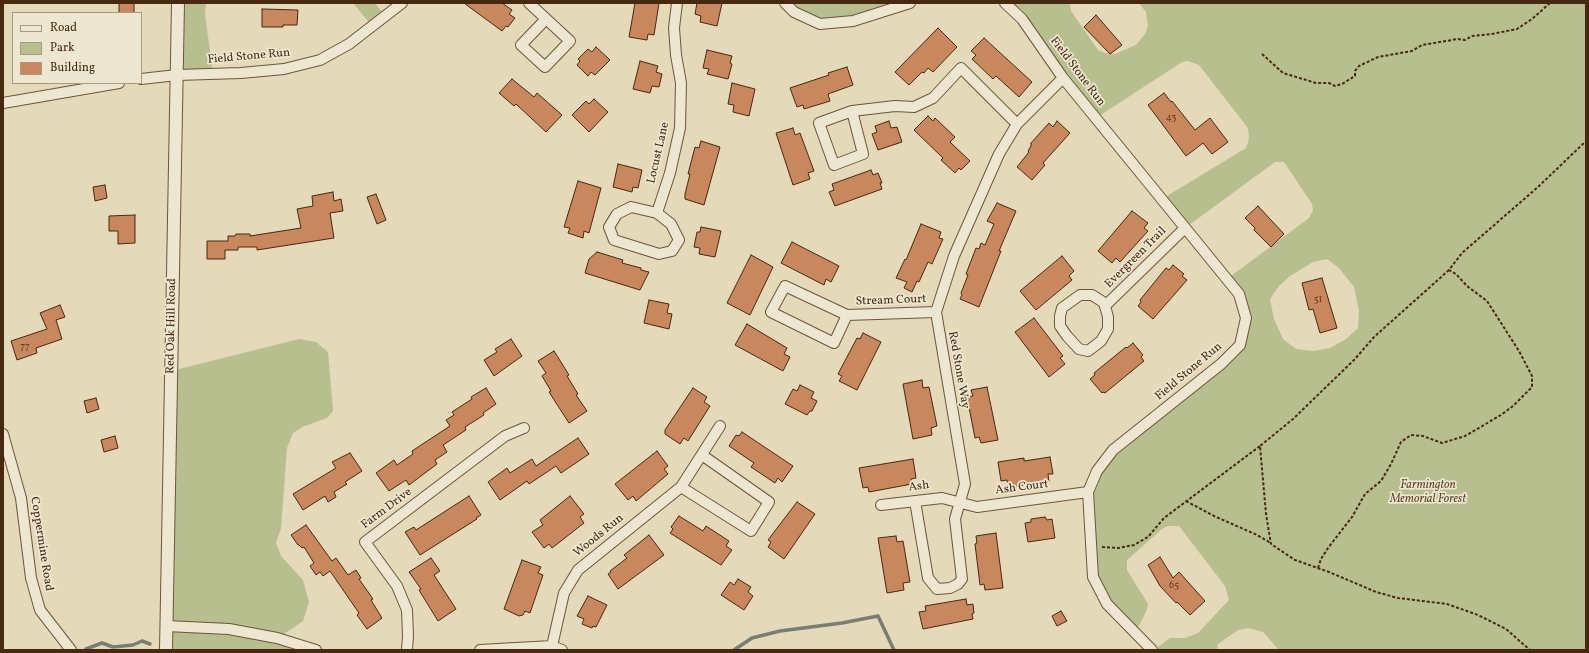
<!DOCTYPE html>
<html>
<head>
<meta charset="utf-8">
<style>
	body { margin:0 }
	#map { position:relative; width:1589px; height:653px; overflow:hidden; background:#e4d9b8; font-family:Vollkorn,serif }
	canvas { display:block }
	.frame { position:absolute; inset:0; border:4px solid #47290f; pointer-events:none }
	.legend { position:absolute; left:12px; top:12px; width:130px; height:72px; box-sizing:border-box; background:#ede6d1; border:1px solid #ab9a83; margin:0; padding:5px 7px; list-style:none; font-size:12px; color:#47290f }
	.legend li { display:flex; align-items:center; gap:8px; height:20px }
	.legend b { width:20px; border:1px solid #ab9a83 }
</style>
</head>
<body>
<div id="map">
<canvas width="1589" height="653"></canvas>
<div class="frame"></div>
<ul class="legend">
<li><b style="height:5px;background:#ede6d1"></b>Road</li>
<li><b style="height:11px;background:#b6bf8d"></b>Park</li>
<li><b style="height:11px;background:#c8875d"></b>Building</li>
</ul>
</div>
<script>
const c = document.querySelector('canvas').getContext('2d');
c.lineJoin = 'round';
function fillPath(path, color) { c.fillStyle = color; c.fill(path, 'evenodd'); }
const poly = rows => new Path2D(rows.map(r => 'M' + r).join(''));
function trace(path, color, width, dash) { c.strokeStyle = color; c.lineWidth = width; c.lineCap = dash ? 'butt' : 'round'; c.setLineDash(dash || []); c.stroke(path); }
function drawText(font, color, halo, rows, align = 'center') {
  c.font = font + ' Vollkorn,serif'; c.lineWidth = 3.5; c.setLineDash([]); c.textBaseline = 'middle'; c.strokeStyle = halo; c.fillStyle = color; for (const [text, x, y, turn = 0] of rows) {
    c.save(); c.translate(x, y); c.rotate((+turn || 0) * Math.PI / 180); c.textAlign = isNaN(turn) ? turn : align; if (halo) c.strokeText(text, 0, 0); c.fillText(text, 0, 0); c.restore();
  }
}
const green = poly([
	[178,3,206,3,205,14,213,74,177,75],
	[353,3,375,3,385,16,372,26],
	[785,3,910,3,820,24],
	[1005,3,1070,3,1071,11,1098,50,1105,53,1115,54,1136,45,1145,34,1148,26,1146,12,1139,3,1586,3,1586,650,1279,650,1263,632,1248,628,1238,630,1218,644,1217,650,1154,650,1170,638,1185,638,1198,633,1229,600,1225,586,1179,526,1168,526,1162,529,1127,560,1127,570,1148,604,1146,612,1135,633,1093,577,1088,492,1097,471,1240,345,1246,318,1227,279,1309,218,1313,210,1312,204,1284,162,1275,162,1185,228,1162,199,1246,148,1249,139,1248,128,1199,65,1188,61,1182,62,1096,118],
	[1327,259,1339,268,1354,287,1359,311,1358,328,1346,339,1330,348,1314,351,1296,349,1283,339,1274,319,1270,299,1279,286,1290,276,1313,262],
	[299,339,316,342,328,352,333,411,327,418,302,427,293,433,287,448,281,528,276,543,281,556,303,580,309,602,303,621,278,638,316,650,166,650,171,371]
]);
const stream = poly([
	[86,649,102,643,113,647,133,645,142,641,150,644],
	[734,650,752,638,780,631,842,623,878,616,894,650]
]);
const building = poly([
	[119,3,134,3,134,13,119,13,119,3],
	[464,3,502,3,512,10,509,14,515,18,508,27,506,26,502,31,464,3],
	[635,3,659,3,654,35,648,34,647,40,629,37,635,3],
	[697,3,722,3,717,26,700,22,701,16,695,14,697,3],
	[262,9,298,10,297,25,283,25,283,27,262,27,262,9],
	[1096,15,1122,45,1110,54,1084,27,1096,15],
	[938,28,957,47,933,72,928,68,924,73,922,72,909,85,895,72,938,28],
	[984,38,1032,82,1019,97,996,76,993,79,972,59,976,55,971,51,984,38],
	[596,47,610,60,595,75,591,72,588,76,577,65,580,61,578,59,588,49,592,52,596,47],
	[707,50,732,56,730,63,732,64,728,79,707,74,709,69,703,68,707,50],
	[640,61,658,66,656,72,662,74,659,87,652,86,650,93,633,89,640,61],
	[847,67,853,85,828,94,830,101,804,109,803,105,797,107,790,88,829,75,828,73,847,67],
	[512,79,534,97,537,93,562,115,546,132,516,104,514,106,499,93,512,79],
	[732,83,755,89,749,116,733,112,734,105,728,104,732,83],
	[1164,93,1171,102,1172,101,1195,130,1210,118,1228,142,1212,154,1203,143,1186,156,1148,105,1164,93],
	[594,99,608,112,589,132,572,115,586,101,589,104,594,99],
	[928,116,933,121,935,118,955,137,950,142,970,161,961,170,959,168,955,173,941,160,943,158,914,130,928,116],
	[889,121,891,128,897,127,902,142,878,150,872,134,877,132,875,126,889,121],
	[1057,121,1070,133,1043,163,1045,165,1032,180,1017,167,1029,152,1028,151,1031,146,1031,143,1049,123,1053,127,1057,121],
	[793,128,795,135,800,133,814,171,808,173,810,179,793,185,776,133,793,128],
	[701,141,720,147,704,205,685,199,685,194,690,174,688,174,695,147,699,148,701,141],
	[618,164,642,170,638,188,633,187,632,192,613,187,618,164],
	[871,170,873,175,878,173,882,183,880,183,882,189,835,206,829,192,834,190,832,184,871,170],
	[578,181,601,188,589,233,584,231,583,238,568,233,570,228,564,227,578,181],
	[105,185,107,198,95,201,93,187,105,185],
	[333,192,334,201,341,199,343,211,330,213,334,238,257,250,257,247,238,247,238,250,225,250,225,259,207,259,207,241,228,241,228,236,235,236,236,234,250,234,250,236,301,228,297,209,313,206,312,196,333,192],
	[376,194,386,220,377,224,367,197,376,194],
	[997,203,1016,211,999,251,1001,251,979,307,960,299,962,295,961,293,968,275,966,274,976,248,979,249,981,243,985,245,994,224,987,221,997,203],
	[1258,206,1284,234,1271,247,1254,230,1255,228,1245,218,1258,206],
	[1132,211,1148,223,1144,228,1148,231,1120,262,1116,258,1112,263,1098,251,1132,211],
	[135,215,135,243,118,244,118,231,109,231,109,216,135,215],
	[921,224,941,232,939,238,943,239,932,264,928,262,919,282,917,281,912,292,904,288,907,282,896,278,905,259,906,260,921,224],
	[701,227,721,231,715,257,699,254,700,248,694,247,697,232,700,232,701,227],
	[792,242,839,266,831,282,826,279,824,285,781,263,792,242],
	[597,252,623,260,622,263,641,268,641,270,649,272,640,290,585,273,589,259,597,252],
	[751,255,773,267,750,315,727,303,751,255],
	[1062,256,1074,271,1069,276,1072,280,1036,310,1020,291,1062,256],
	[1173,265,1184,274,1182,276,1187,280,1153,319,1138,306,1141,302,1140,300,1166,268,1169,270,1173,265],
	[1322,278,1337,328,1320,333,1313,309,1309,310,1302,283,1322,278],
	[649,300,669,304,667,313,672,314,669,329,644,323,649,300],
	[60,305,65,317,56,320,62,339,36,348,37,353,17,360,11,341,47,329,40,313,60,305],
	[1034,318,1063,356,1060,358,1065,364,1049,377,1015,332,1034,318],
	[747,324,787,348,784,354,790,357,783,371,735,345,747,324],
	[863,333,881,342,857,390,839,381,842,376,838,374,857,338,860,339,863,333],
	[511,339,522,356,494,376,484,360,497,352,495,349,511,339],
	[1133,343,1143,355,1141,357,1144,361,1105,393,1103,392,1102,393,1090,379,1095,375,1094,373,1126,347,1127,348,1133,343],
	[554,351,569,375,567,376,578,394,576,395,587,411,569,423,549,392,551,391,542,376,546,373,538,361,554,351],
	[922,380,923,388,929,387,937,426,931,428,932,435,913,439,903,384,922,380],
	[800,385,814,392,811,398,817,401,812,411,810,411,807,415,785,404,793,389,797,391,800,385],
	[987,387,998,440,981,443,979,437,975,438,967,397,973,396,971,390,987,387],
	[486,388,496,404,483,413,484,415,465,427,466,430,443,445,447,452,435,460,437,464,409,485,406,480,389,491,376,473,394,460,397,465,413,454,412,451,450,426,446,420,454,415,452,412,472,399,471,397,486,388],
	[693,388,707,397,704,402,710,406,688,441,684,438,680,444,665,434,665,430,693,388],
	[96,398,99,409,87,413,84,401,96,398],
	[742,432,793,466,782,482,778,478,775,483,751,467,754,463,729,446,736,435,739,436,742,432],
	[115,436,118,448,104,452,101,440,115,436],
	[578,438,589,454,561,473,556,466,529,484,527,481,500,500,488,482,507,468,510,473,532,459,536,466,578,438],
	[657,451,668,466,664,469,668,474,636,501,633,496,628,500,615,484,657,451],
	[350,453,362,471,345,482,347,484,334,492,336,497,328,502,325,496,303,510,293,494,336,468,332,462,350,453],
	[1050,457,1053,474,1048,474,1049,482,1008,487,1007,480,1001,481,998,462,1024,458,1024,461,1050,457],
	[913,459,916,478,911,479,912,484,869,492,868,487,863,488,859,468,913,459],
	[469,496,481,515,476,518,477,519,420,555,405,532,414,527,416,530,469,496],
	[570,496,584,514,580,517,584,523,552,548,549,544,544,548,532,532,543,525,540,520,570,496],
	[797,502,815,514,784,559,768,547,771,542,768,540,797,502],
	[679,516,703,531,706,526,729,541,726,546,732,550,721,565,670,533,673,529,671,527,679,516],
	[1045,517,1047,520,1052,519,1055,538,1028,542,1025,523,1031,522,1031,519,1045,517],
	[306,525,332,561,336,558,348,575,356,570,361,578,359,579,373,599,371,600,382,618,367,629,357,615,359,613,330,571,323,576,320,572,316,575,310,566,314,563,304,547,302,548,299,545,298,545,291,535,306,525],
	[996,533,1003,588,985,590,984,584,980,585,975,544,977,543,976,536,996,533],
	[649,535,664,555,618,589,608,574,611,572,610,571,627,558,624,555,649,535],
	[896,536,897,542,903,541,910,582,903,583,904,590,887,593,878,538,896,536],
	[1160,557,1173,578,1179,572,1205,601,1190,615,1177,602,1176,603,1160,586,1148,565,1160,557],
	[431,558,440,571,434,575,456,609,438,621,419,590,421,589,409,572,431,558],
	[522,560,541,567,538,573,543,575,530,613,525,611,523,615,519,616,504,609,522,560],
	[738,579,751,587,748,592,753,596,744,610,721,595,730,582,734,585,738,579],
	[588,596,607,605,596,627,593,626,592,628,582,624,584,619,577,616,588,596],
	[966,599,967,605,973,604,974,613,972,614,973,619,923,629,919,612,926,611,925,606,966,599],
	[1061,611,1067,621,1057,626,1052,616,1061,611]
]);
const path = poly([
	[1262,54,1283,73,1316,83,1329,83,1335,86,1342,84,1355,76,1355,71,1359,66,1378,57,1412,51,1422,45,1458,39,1465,40,1472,36,1492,34,1517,29,1532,19,1550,3],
	[1449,270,1374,337,1355,359,1293,419,1260,446,1266,514,1271,544,1295,560,1329,572,1376,592,1398,598,1447,604,1478,615,1506,629,1530,650],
	[1186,501,1214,516,1255,534,1271,543],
	[1102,547,1118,548,1134,545,1148,537,1164,518,1260,446],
	[1318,568,1321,559,1328,548,1352,517,1365,494,1381,481,1391,464,1401,442,1411,435,1423,436,1442,443,1465,436,1501,415,1513,406,1532,387,1532,376,1519,351,1487,301,1467,286,1456,274,1449,270,1462,253,1538,187,1586,141]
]);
const minor = poly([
	[529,3,570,41,545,67,521,45,546,19],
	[785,3,794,12,820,24,853,21,910,3],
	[1005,3,1022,19,1063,78,1239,294,1246,318,1240,345,1221,364,1113,450,1097,471,1088,492,1093,577,1107,604,1152,650],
	[141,79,177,75,241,73,284,69,320,60,349,44,402,3],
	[3,103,119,83],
	[852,111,863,154,834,165,819,123,852,111,895,106,914,107,933,98,961,68,1017,124],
	[631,207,657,213,671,224,679,240,672,251,659,254,614,240,609,227,617,214,631,207],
	[657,213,670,173,680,128,681,83,676,55,674,28,677,3],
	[1105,306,1103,302,1092,295,1080,295,1062,308,1060,316,1060,326,1067,336,1079,349,1088,351,1101,341,1108,329,1108,317,1105,306,1185,228],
	[847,315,834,343,771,312,785,286,847,315,936,312],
	[3,434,21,498,31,578,40,610,71,650],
	[681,487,751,531,769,502,702,455],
	[915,501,928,578,937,589,950,588,958,584,962,579,955,519,965,484,936,312,954,256,999,154,1017,124,1063,78],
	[881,505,942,498,977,507,1088,492],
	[166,626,229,629,277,638,316,650],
	[552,646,564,593,578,570,681,487,720,426],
	[407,650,408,636,407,610,397,586,365,542,505,436,524,428],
	[480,650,552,646,562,650]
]);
const tertiary = poly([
	[166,650,178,3]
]);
const numberNames = [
	["43",1171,118],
	["51",1318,300],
	["77",25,347],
	["65",1174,586]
];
const streetNames = [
	["Field Stone Run",249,57,-5],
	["Field Stone Run",1077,72,53],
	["Locust Lane",659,153,-77],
	["Evergreen Trail",1136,258,-45],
	["Stream Court",891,301,-2],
	["Red Oak Hill Road",172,326,-89],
	["Red Stone Way",958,370,80],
	["Field Stone Run",1189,372,-40],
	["Ash",919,487,-7],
	["Ash Court",1022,488,-7],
	["Farm Drive",387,509,-37],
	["Woods Run",599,536,-39],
	["Coppermine Road",41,544,81]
];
const parkNames = [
	["Farmington",1428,486],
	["Memorial Forest",1428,500]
];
fillPath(green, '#b6bf8d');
trace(stream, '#797e75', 3.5);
fillPath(building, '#c8875d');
trace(building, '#47290f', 1);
trace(minor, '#6e5539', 12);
trace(tertiary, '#6e5539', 14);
trace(path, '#47290f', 2, [3, 2]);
trace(minor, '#ede6d1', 10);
trace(tertiary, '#ede6d1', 12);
drawText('10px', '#674022', null, numberNames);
drawText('12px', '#47290f', '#ede6d1', streetNames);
drawText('italic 12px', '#5d4728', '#ede6d1', parkNames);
</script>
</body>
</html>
